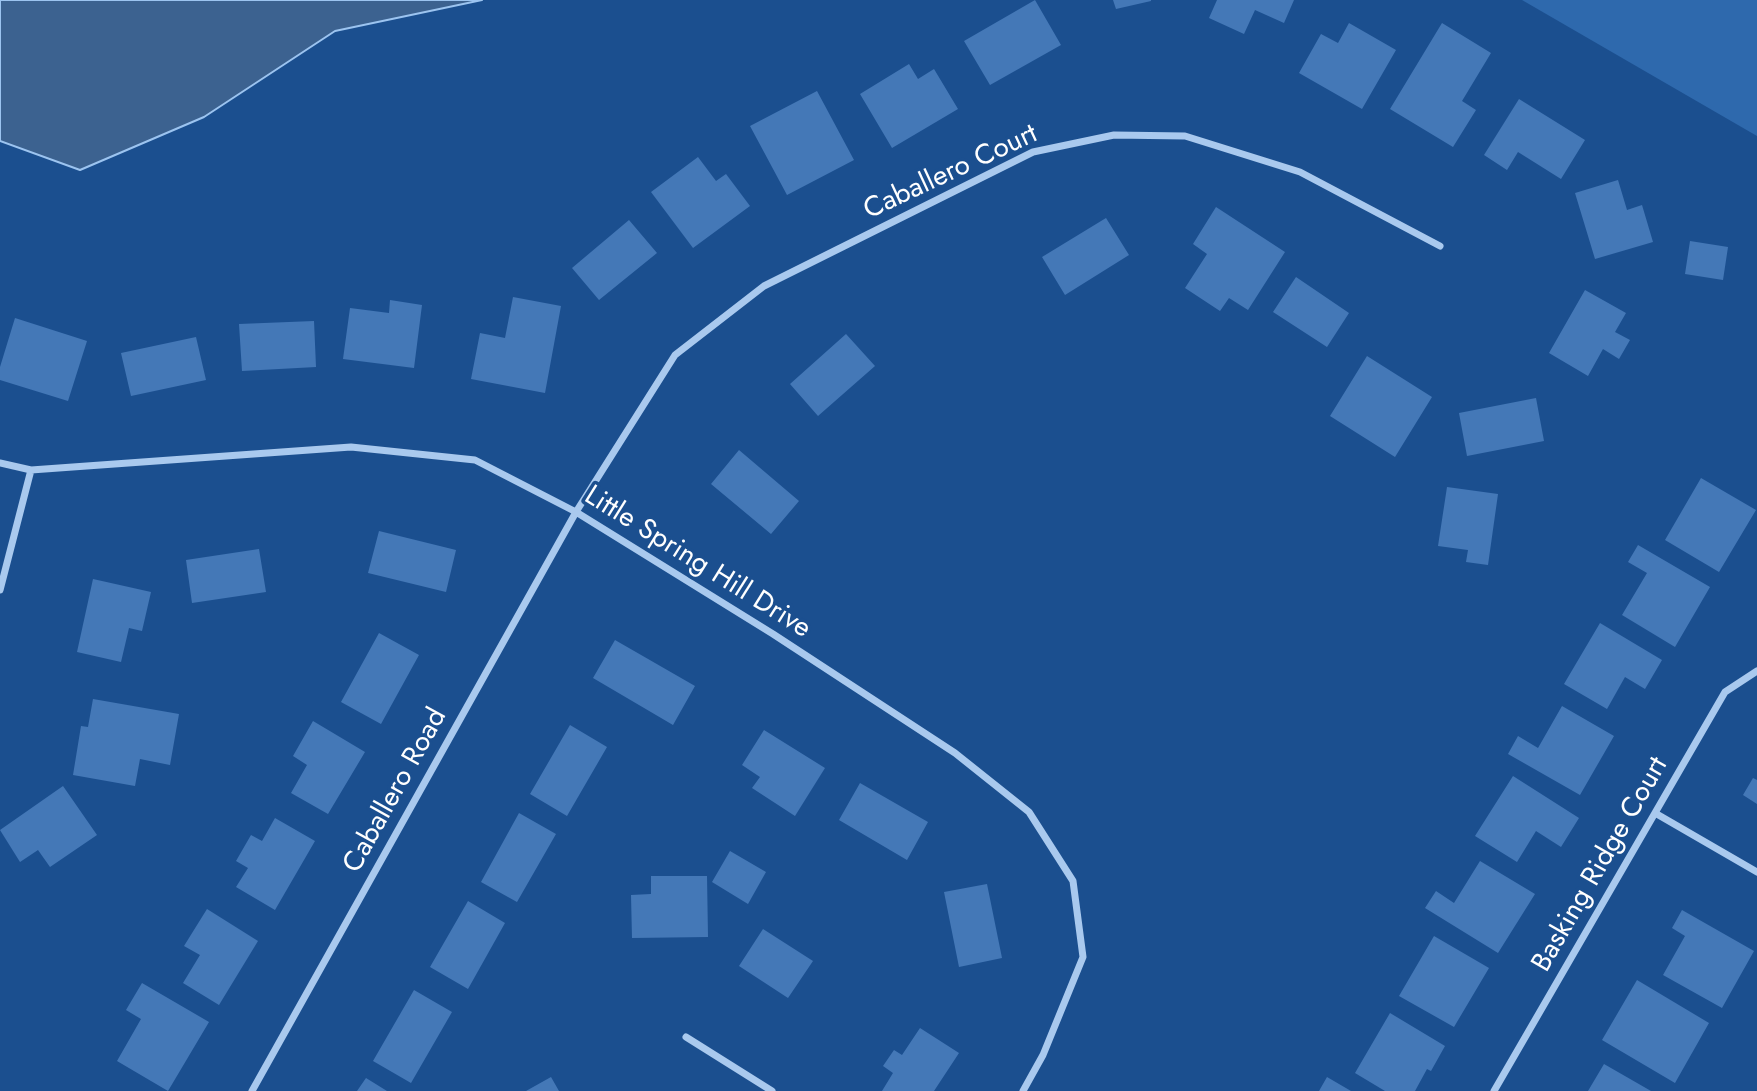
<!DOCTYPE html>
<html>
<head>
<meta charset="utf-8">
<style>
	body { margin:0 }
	canvas { display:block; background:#1b4f8f }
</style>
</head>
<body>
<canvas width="1757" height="1091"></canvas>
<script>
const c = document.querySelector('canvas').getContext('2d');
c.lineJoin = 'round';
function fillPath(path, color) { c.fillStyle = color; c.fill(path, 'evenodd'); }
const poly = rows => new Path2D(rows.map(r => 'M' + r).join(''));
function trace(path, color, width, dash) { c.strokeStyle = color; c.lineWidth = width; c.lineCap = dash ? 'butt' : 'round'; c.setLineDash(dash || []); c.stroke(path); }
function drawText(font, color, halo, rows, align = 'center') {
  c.font = font + ' Jost,sans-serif'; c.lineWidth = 7; c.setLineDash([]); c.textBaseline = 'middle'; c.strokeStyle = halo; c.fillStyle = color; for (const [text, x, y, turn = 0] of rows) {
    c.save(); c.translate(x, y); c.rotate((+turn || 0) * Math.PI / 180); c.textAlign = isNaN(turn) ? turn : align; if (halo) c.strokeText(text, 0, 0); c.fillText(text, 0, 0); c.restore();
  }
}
const green = poly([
	[1522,0,1757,0,1757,136]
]);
const water = poly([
	[0,0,482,0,335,31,204,117,80,170,0,141,0,0]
]);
const building = poly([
	[1035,0,1061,45,990,85,964,41],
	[1113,0,1151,0,1151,1,1116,9],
	[1217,0,1294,0,1284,23,1255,10,1244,34,1209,18],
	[1349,23,1396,50,1362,109,1299,73,1321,34,1338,43],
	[1442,23,1491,53,1462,101,1476,110,1453,147,1390,109],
	[909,64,918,79,934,69,958,109,892,148,860,94],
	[817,91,854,160,787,195,750,126],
	[1519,99,1585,140,1561,179,1518,152,1507,170,1484,155],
	[698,157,716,181,726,174,750,206,693,248,651,192],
	[1618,180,1627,210,1642,205,1653,242,1595,259,1575,193],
	[1216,207,1285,252,1248,310,1229,298,1220,311,1185,288,1207,254,1193,244],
	[1106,218,1129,255,1065,295,1042,257],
	[629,220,657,253,599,300,572,268],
	[1690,241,1728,247,1723,280,1685,274],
	[1296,277,1349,313,1327,347,1273,312],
	[1585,290,1626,313,1615,332,1630,340,1619,359,1603,349,1588,376,1549,353],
	[513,297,561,306,545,393,471,379,480,333,505,338],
	[390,300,422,305,414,368,343,359,350,308,389,313],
	[15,318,87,341,68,401,0,380,0,367],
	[314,321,316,367,242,371,239,324],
	[846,334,875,366,818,416,790,384],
	[196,337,206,380,131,396,121,353],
	[1367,356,1432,397,1395,457,1330,416],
	[1536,398,1544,441,1467,456,1459,413],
	[739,450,799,501,771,534,711,484],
	[1701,478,1756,510,1719,572,1665,540],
	[1447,487,1498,494,1488,565,1466,562,1468,550,1438,546],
	[379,531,456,550,446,592,368,573],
	[1638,545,1710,587,1675,647,1622,615,1647,573,1628,562],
	[259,549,266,592,192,603,186,560],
	[93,579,151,592,142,631,129,628,121,662,77,652],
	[1600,623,1662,660,1645,689,1625,677,1607,709,1564,684],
	[379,633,419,655,381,724,341,702],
	[615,640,695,686,673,725,593,678],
	[93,699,179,714,170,765,140,759,135,786,73,775,81,726,88,727],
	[1562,706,1614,736,1580,795,1508,754,1518,736,1538,748],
	[313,721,365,752,328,814,291,793,307,765,293,756],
	[570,725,607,747,567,816,530,794],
	[764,730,825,768,795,816,752,788,760,777,742,765],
	[1513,776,1579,818,1561,847,1536,831,1517,862,1475,836],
	[1753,778,1757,780,1757,804,1743,795],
	[860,783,928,822,907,860,839,820],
	[63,786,97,835,50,867,38,850,20,862,0,830],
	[519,813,556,834,517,902,481,882],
	[275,818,315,841,275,910,236,887,248,868,236,861,251,835,262,841],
	[730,851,766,872,748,904,712,882],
	[1480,861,1535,894,1498,953,1425,908,1436,891,1454,903],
	[651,876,707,876,708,937,632,938,631,895,651,894],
	[987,884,1002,958,959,967,944,892],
	[468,901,505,923,468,989,430,967],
	[207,909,258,941,219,1005,183,983,200,955,184,946],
	[1682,910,1754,951,1722,1008,1663,975,1685,936,1672,928],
	[763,929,813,961,788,998,739,966],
	[1434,936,1489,968,1454,1027,1399,996],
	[1637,980,1709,1023,1675,1083,1602,1040],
	[142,983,209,1022,168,1091,117,1061,141,1019,126,1010],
	[414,990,452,1012,411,1083,373,1061],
	[1390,1013,1445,1046,1431,1071,1427,1069,1415,1091,1385,1091,1355,1073],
	[920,1028,959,1053,934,1091,882,1091,893,1073,883,1066,894,1050,902,1055],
	[1604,1064,1651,1091,1588,1091],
	[551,1077,559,1091,526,1091],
	[1327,1077,1351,1091,1319,1091],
	[366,1078,387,1091,357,1091]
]);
const minor = poly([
	[0,463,31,470,351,447,475,460,576,512,773,634,955,753,1029,812,1073,881,1083,957,1043,1055,1023,1091],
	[0,590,31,470],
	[1655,813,1757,872],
	[686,1037,772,1091],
	[252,1091,576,512,675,355,764,286,1033,152,1114,135,1185,136,1300,172,1440,246],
	[1494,1091,1725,692,1757,671]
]);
const streetNames = [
	["Caballero Court",951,173,-25],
	["Little Spring Hill Drive",697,563,32],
	["Caballero Road",396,791,-61],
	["Basking Ridge Court",1601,865,-60]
];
fillPath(green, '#2e69ad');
fillPath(water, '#3c6290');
trace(water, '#9cc4f0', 2);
fillPath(building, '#4478b7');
trace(minor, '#a9c9ee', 7);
drawText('28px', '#fff', '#1b4f8f', streetNames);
</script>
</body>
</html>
